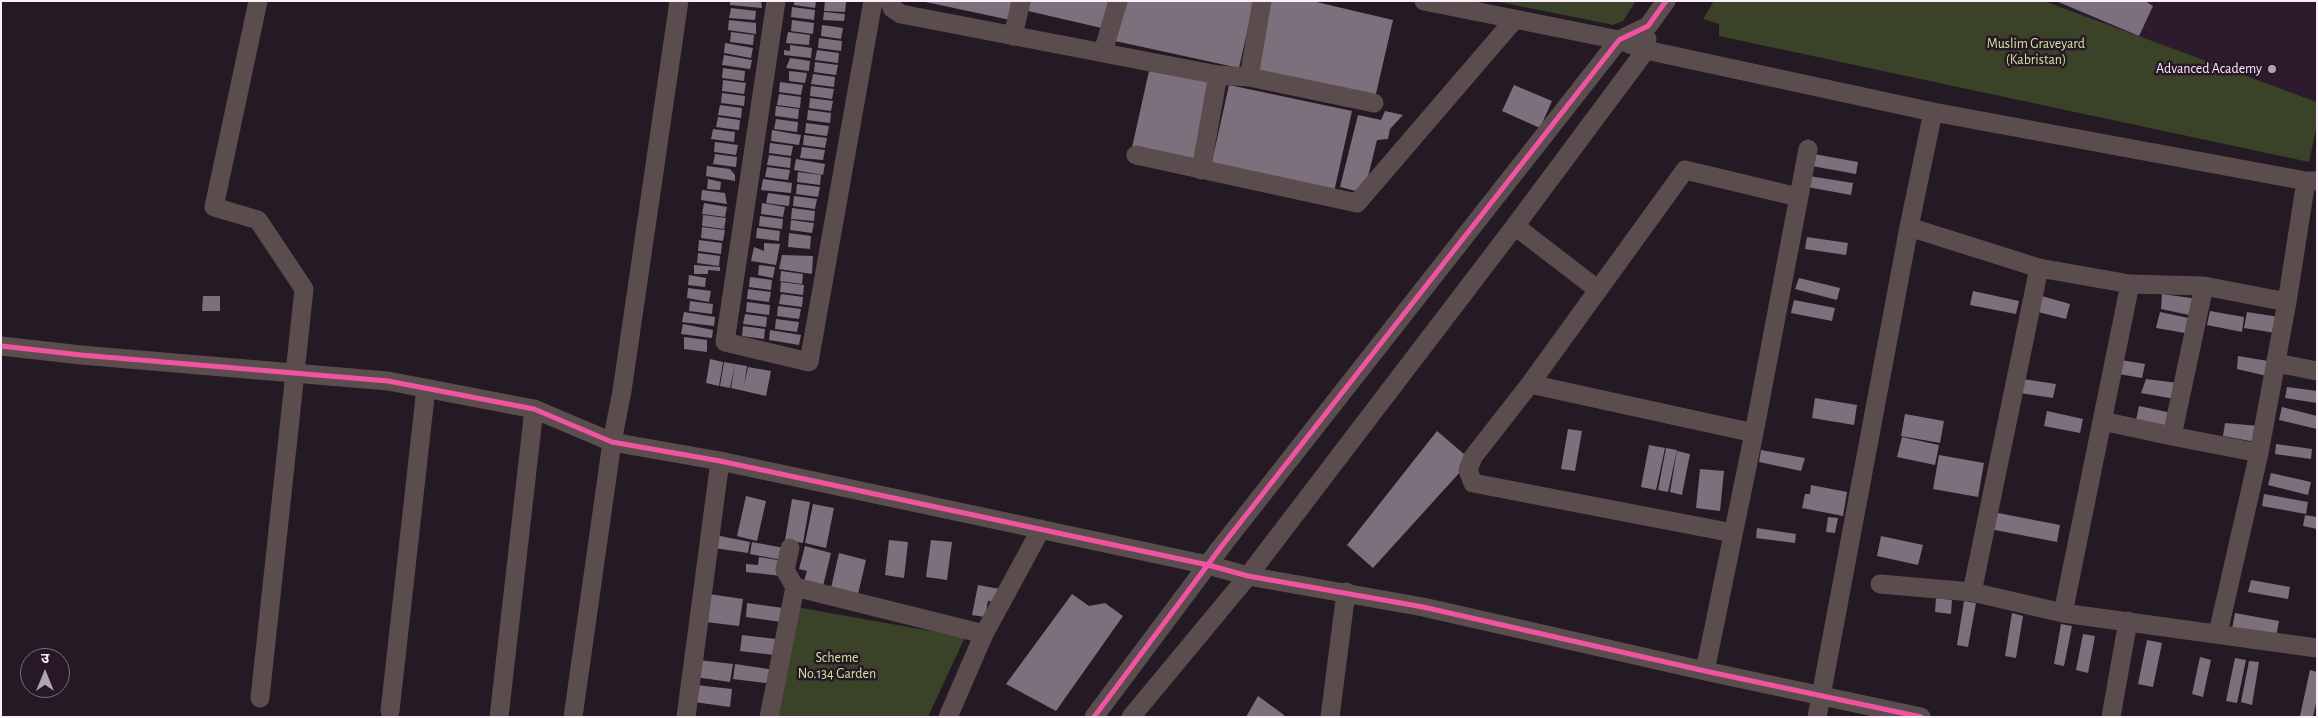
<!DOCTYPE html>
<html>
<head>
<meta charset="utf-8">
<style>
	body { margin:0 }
	#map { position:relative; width:2318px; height:718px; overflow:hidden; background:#241a24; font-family:"Alegreya Sans","Noto Sans Devanagari",sans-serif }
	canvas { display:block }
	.frame { position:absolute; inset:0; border:2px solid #faeef9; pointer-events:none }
	.north { position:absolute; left:20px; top:648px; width:50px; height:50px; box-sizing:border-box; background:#271727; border:1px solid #7b6d7b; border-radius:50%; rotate:0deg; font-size:14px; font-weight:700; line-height:20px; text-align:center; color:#faeef9 }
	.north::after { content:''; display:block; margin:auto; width:18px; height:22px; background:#afa4ae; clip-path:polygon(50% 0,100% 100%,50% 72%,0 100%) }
</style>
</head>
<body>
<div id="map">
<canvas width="2318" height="718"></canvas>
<div class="frame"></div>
<div class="north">उ</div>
</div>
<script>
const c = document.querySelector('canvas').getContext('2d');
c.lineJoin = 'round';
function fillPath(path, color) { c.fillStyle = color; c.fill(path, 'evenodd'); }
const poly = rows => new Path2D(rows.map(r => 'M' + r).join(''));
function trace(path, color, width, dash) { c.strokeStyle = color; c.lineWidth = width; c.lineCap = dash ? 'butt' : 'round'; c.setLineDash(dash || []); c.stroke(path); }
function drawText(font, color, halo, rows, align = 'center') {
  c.font = font + ' "Alegreya Sans",sans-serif'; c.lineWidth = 5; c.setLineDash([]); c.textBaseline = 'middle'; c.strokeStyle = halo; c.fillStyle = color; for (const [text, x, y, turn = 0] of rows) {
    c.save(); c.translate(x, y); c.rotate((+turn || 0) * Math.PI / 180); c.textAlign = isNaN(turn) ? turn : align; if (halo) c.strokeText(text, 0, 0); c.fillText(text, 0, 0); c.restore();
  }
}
const built = poly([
	[2047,1,2317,1,2317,101,2140,38]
]);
const green = poly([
	[1494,1,1636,1,1623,21,1613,25],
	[1714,1,2044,1,2317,102,2317,124,2309,162,1719,36,1719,24,1703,19],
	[796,607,965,637,928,717,773,717]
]);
const building = poly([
	[730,1,761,1,762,8,730,5],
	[794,1,816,1,815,8,794,5],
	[825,1,846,2,845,12,824,11],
	[921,1,1019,1,1015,21],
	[1031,1,1112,1,1106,29,1028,11],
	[1124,1,1254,1,1239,68,1115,41],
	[1271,1,1312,1,1393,20,1375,98,1255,70],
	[2056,1,2145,1,2153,6,2139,36],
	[792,7,815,10,814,20,791,17],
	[731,8,756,11,755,20,729,18],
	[824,12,845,14,844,21,823,20],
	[729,20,756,23,756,34,728,30],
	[792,20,814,23,813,34,791,31],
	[822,25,843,28,841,39,821,36],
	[731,32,754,35,753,45,730,42],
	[788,32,810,35,809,45,786,43],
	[819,38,842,41,841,51,818,48],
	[725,43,753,48,751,58,724,53],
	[790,45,812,48,811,58,784,55,784,50,790,51],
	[817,50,839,53,838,63,815,60],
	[724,55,752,60,750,69,722,65],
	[790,58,810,61,809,71,786,68],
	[815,62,838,65,836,75,814,72],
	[723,68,745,71,744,81,722,78],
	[789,71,807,73,805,83,789,81],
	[1149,71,1210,82,1194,166,1131,152],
	[813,74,835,77,834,87,811,84],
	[723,80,746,83,744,94,722,91],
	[780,82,803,85,801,95,779,92],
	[1229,85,1352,111,1334,192,1211,166],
	[1514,85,1552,101,1540,128,1502,111],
	[811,86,834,89,832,99,810,96],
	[722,93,745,96,744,106,721,103],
	[779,94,801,97,800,108,777,105],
	[810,98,833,101,831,111,809,108],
	[720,105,742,108,741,118,718,115],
	[776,106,799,109,798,119,775,116],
	[808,110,831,113,830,123,807,120],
	[1385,111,1403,115,1390,129,1388,139,1377,140,1364,193,1340,187,1358,115,1381,120],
	[718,117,740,120,739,130,716,127],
	[776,119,798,122,797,132,774,129],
	[806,123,829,126,827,136,805,133],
	[713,129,735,132,734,142,711,139],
	[772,130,801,135,799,145,771,141],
	[804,135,827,138,825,148,803,145],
	[715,142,738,145,736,155,714,152],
	[770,143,793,146,791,156,769,153],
	[802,147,825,150,823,160,800,158],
	[715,154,737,157,736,167,713,164],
	[1814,154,1858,162,1856,174,1812,166],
	[769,155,791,158,790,168,767,165],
	[796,159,825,164,823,175,794,170],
	[707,166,730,169,735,175,735,181,706,176],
	[767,167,790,170,788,180,765,177],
	[798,172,821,175,820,185,797,182],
	[1809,176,1853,183,1851,195,1807,187],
	[708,179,721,182,720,190,707,189],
	[763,179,792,183,791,193,761,190],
	[797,184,820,187,818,197,796,194],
	[702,190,725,193,727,204,701,200],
	[768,193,790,196,789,206,766,203],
	[794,196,817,199,815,209,793,206],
	[704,203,727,207,725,217,702,214],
	[762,203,785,207,783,217,761,214],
	[792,208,815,211,814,221,791,219],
	[703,215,726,218,724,229,702,226],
	[760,216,783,219,782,229,759,226],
	[791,220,814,223,812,233,790,230],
	[702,227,725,230,723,241,701,238],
	[757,228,780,231,779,241,756,238],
	[789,233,811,236,810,249,788,247],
	[1807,237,1848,243,1846,255,1805,249],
	[699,240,722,243,721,254,698,251],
	[764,243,780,244,776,265,751,261,754,247,764,251],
	[698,253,720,256,719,266,697,263],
	[782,255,813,256,812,274,779,269],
	[694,265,720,267,720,271,708,270,708,274,694,274],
	[759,265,775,267,773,278,758,275],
	[781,271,803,274,802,284,780,281],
	[689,275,706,278,705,287,688,285],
	[750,277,772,280,771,290,749,287],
	[1799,278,1840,288,1837,300,1795,289],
	[781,282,804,285,803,295,780,292],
	[688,288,711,291,709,302,687,298],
	[748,289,771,292,769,302,747,299],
	[1973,291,2019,301,2016,314,1970,305],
	[781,294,803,297,802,307,779,304],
	[2162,294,2198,299,2194,316,2161,309],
	[2038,295,2070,304,2066,319,2034,311],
	[203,296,220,296,220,311,202,311],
	[1794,300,1835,308,1832,321,1791,313],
	[690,301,713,304,712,314,689,311],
	[747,302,770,305,769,315,746,312],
	[778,306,801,309,799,319,777,316],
	[2210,311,2244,317,2242,332,2207,325],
	[684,312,715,317,714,326,682,322],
	[2160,312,2193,319,2191,334,2156,328],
	[2247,312,2279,317,2276,333,2244,328],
	[745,314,767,317,766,327,743,324],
	[776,319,799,322,797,332,775,329],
	[683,324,713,330,712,338,681,334],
	[743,326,765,329,764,339,742,336],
	[770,330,801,335,799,345,769,340],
	[684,337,707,340,707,352,684,349],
	[2238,356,2274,362,2271,377,2237,369],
	[710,359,723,362,719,386,706,383],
	[2115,359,2145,364,2142,378,2113,373],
	[724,362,735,364,730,388,720,386],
	[735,364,747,366,744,386,748,367,771,371,766,396,731,388],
	[2023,379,2056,384,2053,398,2020,393],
	[2146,379,2178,383,2175,399,2141,393],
	[2287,387,2317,391,2317,403,2285,398],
	[1815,398,1857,405,1854,425,1812,418],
	[2139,406,2172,413,2170,427,2136,420],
	[2282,407,2317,416,2317,429,2279,420],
	[2047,411,2083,419,2080,433,2044,426],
	[1905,414,1944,421,1940,443,1901,436],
	[2225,423,2259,426,2256,442,2223,436],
	[1568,429,1582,431,1575,471,1561,469],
	[1437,431,1471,460,1373,568,1347,545],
	[1902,437,1939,445,1935,465,1897,457],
	[2276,444,2312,449,2311,459,2275,454],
	[1649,445,1665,448,1656,490,1641,487],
	[1666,448,1677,450,1668,492,1658,490],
	[1761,450,1805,458,1801,471,1759,462],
	[1677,451,1690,454,1682,495,1670,492],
	[1939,455,1984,463,1978,497,1933,489],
	[1700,469,1724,471,1720,511,1696,508],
	[2271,473,2311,482,2308,495,2268,485],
	[1811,485,1847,492,1843,516,1802,508,1805,494,1810,494],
	[2264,494,2308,502,2306,514,2262,506],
	[746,496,766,501,757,541,737,536],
	[792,499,810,502,803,543,785,540],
	[813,504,834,508,826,548,805,543],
	[1993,512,2060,525,2057,542,1990,529],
	[2305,515,2317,517,2317,529,2303,526],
	[1828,517,1838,518,1835,533,1826,532],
	[1757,528,1796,534,1795,543,1756,538],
	[715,535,750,542,748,553,714,548],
	[1881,536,1923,545,1918,565,1877,556],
	[889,540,908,542,904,578,885,575],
	[931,540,952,542,947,580,926,577],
	[752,542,784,548,782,560,750,554],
	[805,546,831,553,823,586,804,581,807,571,799,569],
	[839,553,866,560,858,594,831,588],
	[759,557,784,561,782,576,746,572,746,564,758,565],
	[2251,580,2290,587,2288,599,2248,592],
	[978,585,1000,589,998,603,988,601,985,617,972,615],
	[709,594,743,599,739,626,706,622],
	[1072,594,1089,606,1105,603,1123,616,1056,711,1006,684],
	[1936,598,1952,600,1951,614,1935,612],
	[1964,601,1976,603,1968,647,1957,645],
	[747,603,783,608,781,622,746,617],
	[2012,613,2023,616,2016,658,2005,656],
	[2235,613,2279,621,2276,637,2232,629],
	[2061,624,2072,626,2064,666,2054,664],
	[2083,634,2095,636,2088,673,2076,670],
	[742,635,776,639,774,655,740,651],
	[2147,640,2162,643,2153,687,2138,684],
	[2200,657,2211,660,2203,697,2192,694],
	[2235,658,2246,660,2237,703,2226,701],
	[698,660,733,664,730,682,695,677],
	[2249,661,2259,662,2252,705,2241,702],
	[735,664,775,670,773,684,733,679],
	[2310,670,2317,672,2317,699,2313,717,2304,717,2300,716],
	[696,685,732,689,730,707,694,702],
	[1258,696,1284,715,1284,717,1246,717]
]);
const minor = poly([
	[258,1,214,207,258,220,304,289,260,698],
	[776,1,725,342,809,362,873,1],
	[890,1,892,8,901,14,1218,75,1249,77,1374,103],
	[1424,1,1619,40,1646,50,1933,112,2306,181,2317,181],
	[1013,36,1021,1],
	[1103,52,1118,1],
	[1249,77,1262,1],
	[1136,155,1357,203,1515,19],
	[1201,170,1218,75],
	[1515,226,1597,289],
	[1909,227,2039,268,2130,284,2204,286,2287,302,2306,181],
	[2204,286,2172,436,2259,453,2287,302],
	[1,346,81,355,388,381,534,409,612,442,720,461,1208,565,1248,576,1423,607,1705,671,1921,717],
	[2276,363,2317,371],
	[1530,384,1473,457,1468,470,1473,483,1733,533],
	[2102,421,2172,436],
	[1754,433,1530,384,1685,170,1798,197],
	[1880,584,1972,592,2039,268],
	[795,587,984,634],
	[1972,592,2063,613,2317,648],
	[2063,613,2130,284],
	[2218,633,2259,453],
	[1705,671,1754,433,1808,149],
	[390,711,426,388],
	[499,717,534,409],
	[573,717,612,442,622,391,679,1],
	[686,717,720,461],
	[769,717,795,587,785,570,790,548],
	[948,717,984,634,1041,529],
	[1094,717,1221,547,1619,40,1648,26,1666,1],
	[1131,717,1248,576,1515,226,1646,50,1647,39],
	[1330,717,1346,592],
	[1817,717,1909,227,1933,112],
	[2111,717,2128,621]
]);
const cycleway = poly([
	[1,346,81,355,388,381,534,409,612,442,720,461,1208,565,1248,576,1423,607,1705,671,1921,717],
	[1094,717,1221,547,1619,40,1648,26,1666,1]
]);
const markers = [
	[2272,69,5,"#afa4ae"]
];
const parkNames = [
	["Muslim Graveyard",2036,44],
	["(Kabristan)",2036,60],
	["Scheme",837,658],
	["No.134 Garden",837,674]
];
const poiNames = [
	["Advanced Academy",2262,69]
];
fillPath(built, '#2e1a2d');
fillPath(green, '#3a4227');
fillPath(building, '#7d707d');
trace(minor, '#5b4d4d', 19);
trace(cycleway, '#f153a3', 5);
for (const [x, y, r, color] of markers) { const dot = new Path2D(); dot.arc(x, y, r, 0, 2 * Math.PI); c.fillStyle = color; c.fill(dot); trace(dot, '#271727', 2); }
drawText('14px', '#cce797', '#271727', parkNames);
drawText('14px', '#faeef9', '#271727', poiNames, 'right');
</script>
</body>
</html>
